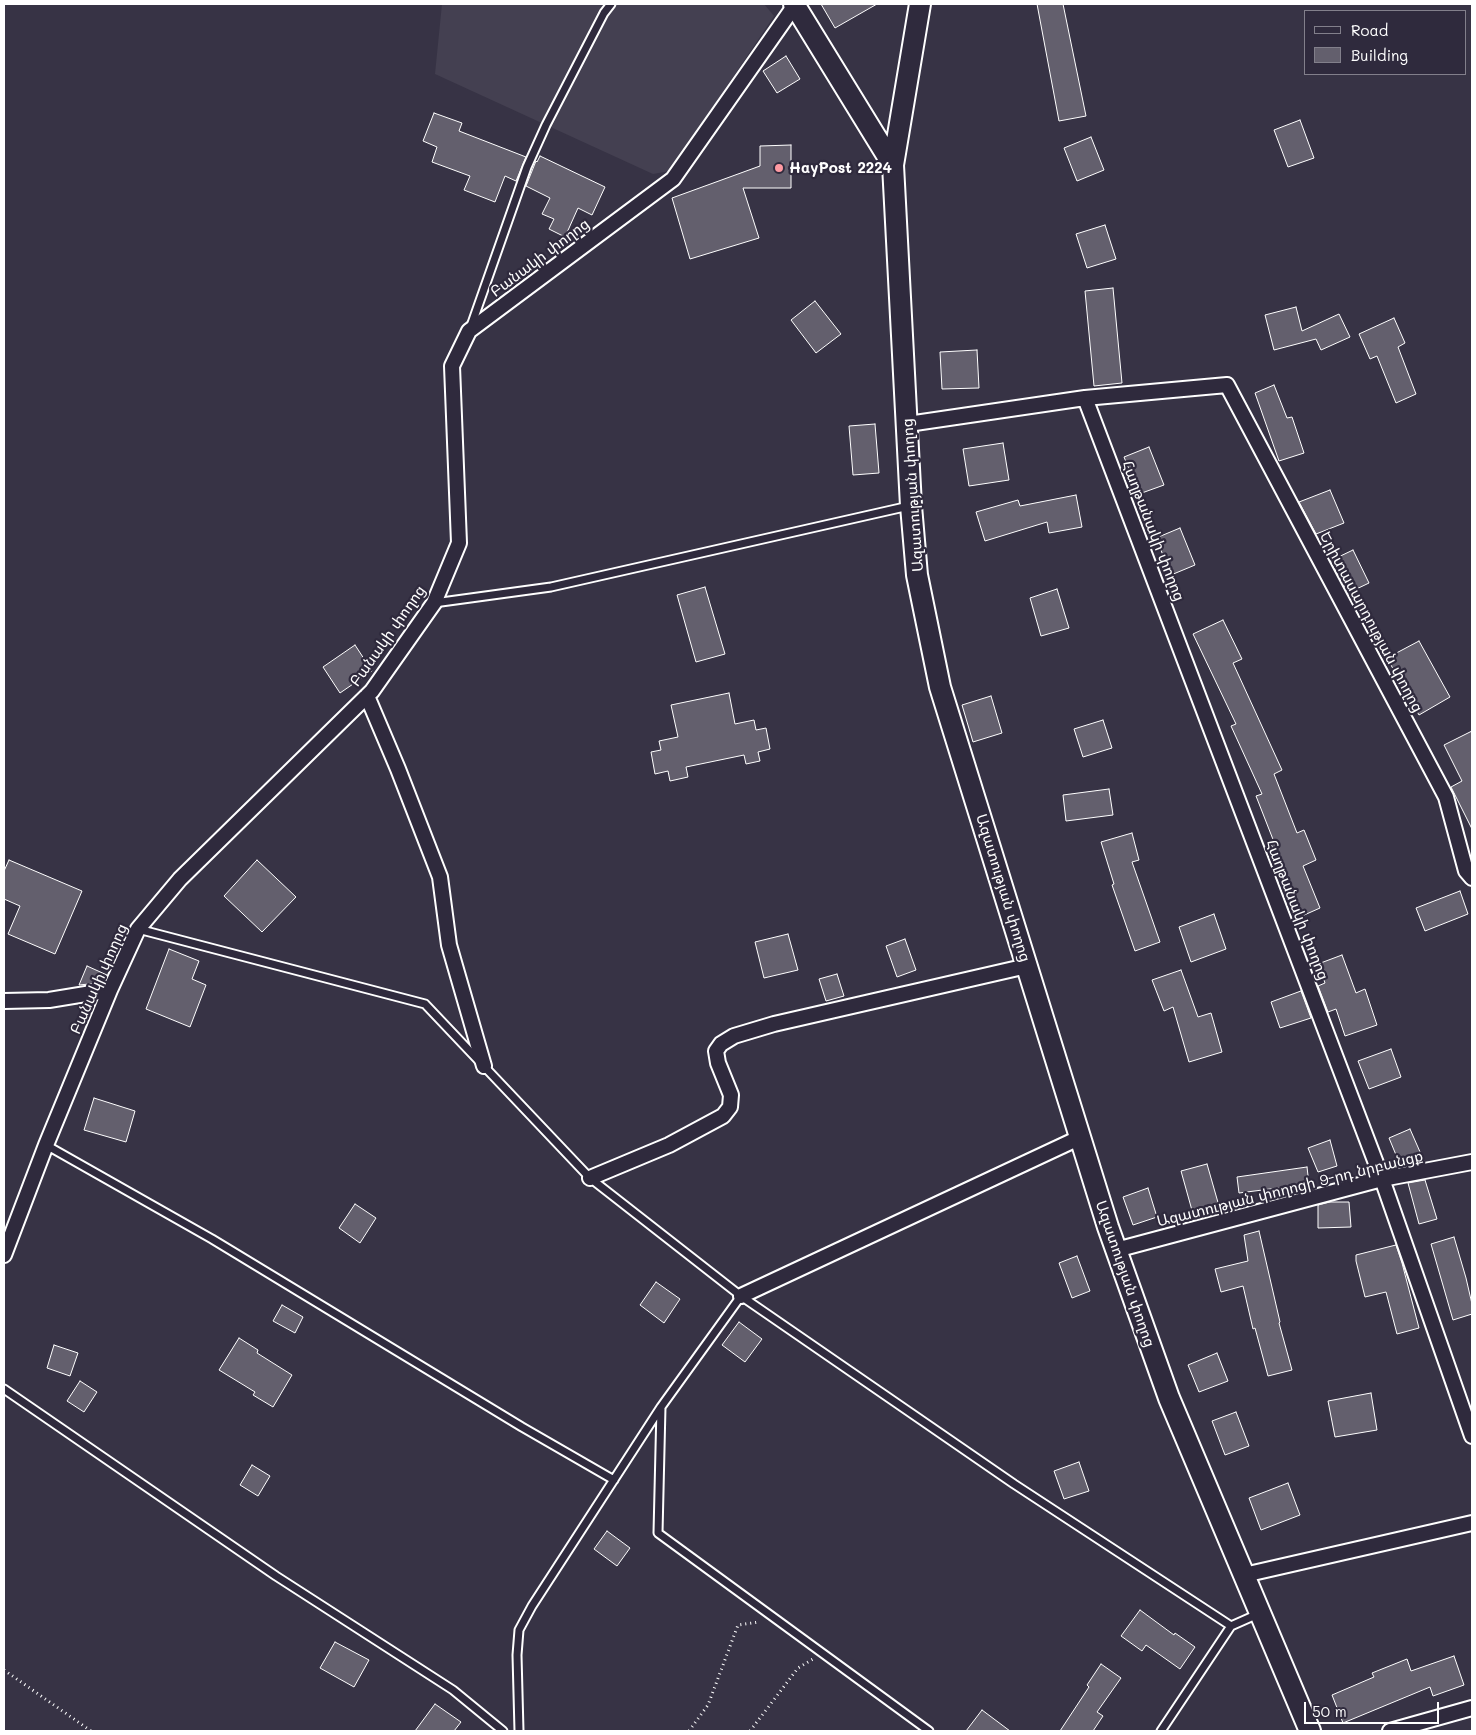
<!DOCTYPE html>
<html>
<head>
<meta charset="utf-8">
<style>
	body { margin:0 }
	#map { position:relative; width:1476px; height:1735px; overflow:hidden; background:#373345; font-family:Mali,sans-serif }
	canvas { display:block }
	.frame { position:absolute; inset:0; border:5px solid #fff; pointer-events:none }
	.legend { position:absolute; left:1304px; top:10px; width:162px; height:65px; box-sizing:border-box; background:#2f2a3d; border:1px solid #827f8b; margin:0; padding:6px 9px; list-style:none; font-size:15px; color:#fff }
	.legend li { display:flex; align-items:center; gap:10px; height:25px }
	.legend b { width:25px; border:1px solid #827f8b }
	.scale { position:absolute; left:1304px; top:1702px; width:135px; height:22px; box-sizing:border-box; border:2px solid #fff; border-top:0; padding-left:6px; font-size:15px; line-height:18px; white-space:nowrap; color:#fff; -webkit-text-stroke:4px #2f2a3d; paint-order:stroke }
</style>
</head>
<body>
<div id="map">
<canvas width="1476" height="1735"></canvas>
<div class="frame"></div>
<ul class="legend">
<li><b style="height:6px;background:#2f2a3d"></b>Road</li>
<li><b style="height:14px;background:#635f6d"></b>Building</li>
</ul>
<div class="scale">50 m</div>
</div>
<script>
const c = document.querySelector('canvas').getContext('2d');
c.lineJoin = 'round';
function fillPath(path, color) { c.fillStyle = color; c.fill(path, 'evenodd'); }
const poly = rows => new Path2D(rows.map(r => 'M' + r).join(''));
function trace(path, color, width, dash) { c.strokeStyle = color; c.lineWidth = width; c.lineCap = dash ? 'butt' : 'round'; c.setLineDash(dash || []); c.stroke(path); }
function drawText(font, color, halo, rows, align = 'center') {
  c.font = font + ' Mali,"Noto Sans Armenian",sans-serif'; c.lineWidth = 4.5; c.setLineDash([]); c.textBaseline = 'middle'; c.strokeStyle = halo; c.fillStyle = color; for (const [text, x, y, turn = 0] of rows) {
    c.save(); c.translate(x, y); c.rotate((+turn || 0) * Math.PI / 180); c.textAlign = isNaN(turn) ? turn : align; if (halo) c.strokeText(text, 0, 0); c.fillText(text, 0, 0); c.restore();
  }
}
const built = poly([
	[442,4,764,4,774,16,670,171,653,174,435,74]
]);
const building = poly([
	[821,4,877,4,835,28,821,4],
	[1037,4,1063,4,1086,116,1059,121,1037,4],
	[786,56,800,79,777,93,763,71,786,56],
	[434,113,462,123,459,131,526,157,516,181,505,176,495,202,464,190,470,176,432,162,437,147,423,141,434,113],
	[1300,120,1314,158,1288,167,1274,130,1300,120],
	[1091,137,1104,170,1077,181,1064,148,1091,137],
	[791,145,791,188,743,188,759,238,690,259,672,198,760,166,760,146,791,145],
	[540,156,605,187,592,215,578,208,565,237,549,229,554,219,542,214,550,198,526,186,536,161,537,162,540,156],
	[1105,225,1116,259,1087,268,1076,234,1105,225],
	[1113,288,1122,383,1094,386,1085,291,1113,288],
	[815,301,841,334,816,353,791,320,815,301],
	[1296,307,1302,331,1339,314,1350,337,1321,350,1316,339,1274,350,1265,315,1296,307],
	[1394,318,1405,343,1398,347,1416,394,1396,403,1377,356,1370,359,1359,334,1394,318],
	[977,350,979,388,942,389,940,352,977,350],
	[1274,385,1287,418,1292,417,1304,453,1279,461,1255,393,1274,385],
	[875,424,879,473,853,475,849,426,875,424],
	[1003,443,1009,480,969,486,963,449,1003,443],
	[1149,447,1164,485,1139,494,1124,457,1149,447],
	[1330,490,1344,523,1316,534,1299,502,1330,490],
	[1076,495,1082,527,1049,533,1047,522,985,541,976,512,1018,500,1020,506,1076,495],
	[1180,528,1195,565,1171,575,1156,538,1180,528],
	[1353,550,1369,583,1348,593,1330,561,1353,550],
	[705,587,725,654,696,662,677,595,705,587],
	[1057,589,1069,628,1041,636,1030,598,1057,589],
	[1223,620,1242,659,1233,663,1282,770,1274,774,1297,833,1304,830,1316,860,1303,866,1320,908,1302,916,1271,844,1274,842,1256,796,1262,794,1231,726,1236,724,1193,634,1223,620],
	[1419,641,1450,697,1419,715,1387,658,1419,641],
	[355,645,372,671,340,693,323,667,355,645],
	[729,693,735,724,754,720,756,730,766,728,770,749,758,752,760,761,746,764,744,755,686,767,688,777,670,781,668,771,655,774,651,752,661,750,659,741,678,737,671,705,729,693],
	[991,696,1002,733,973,742,962,705,991,696],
	[1103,720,1112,748,1083,757,1074,729,1103,720],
	[1472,731,1472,829,1451,787,1462,781,1444,745,1472,731],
	[1109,789,1113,815,1066,821,1063,795,1109,789],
	[1132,833,1139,860,1132,862,1160,942,1135,951,1112,885,1114,884,1101,842,1132,833],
	[9,860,82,891,55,954,8,934,20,906,4,899,4,871,9,860],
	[257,860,296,897,262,932,224,896,257,860],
	[1460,891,1468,914,1425,931,1416,908,1460,891],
	[1214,914,1226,949,1191,962,1179,927,1214,914],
	[788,934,798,970,764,978,755,942,788,934],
	[905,939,916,970,897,977,886,946,905,939],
	[169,949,199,961,192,979,206,985,190,1027,146,1009,169,949],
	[1342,955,1356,993,1365,989,1377,1025,1345,1036,1336,1009,1328,1012,1318,986,1325,983,1318,964,1342,955],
	[87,966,107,975,106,979,99,983,79,985,87,966],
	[1181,970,1198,1017,1211,1013,1222,1052,1189,1062,1173,1007,1164,1011,1152,980,1181,970],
	[837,974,844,996,826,1001,819,979,837,974],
	[1301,991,1311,1018,1280,1028,1271,1002,1301,991],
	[1391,1049,1401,1077,1369,1089,1358,1061,1391,1049],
	[94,1098,135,1111,126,1142,84,1130,94,1098],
	[1410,1129,1424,1161,1401,1167,1389,1138,1410,1129],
	[1330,1140,1337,1166,1318,1172,1308,1148,1330,1140],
	[1207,1164,1219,1206,1193,1214,1181,1171,1207,1164],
	[1307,1167,1309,1184,1239,1193,1237,1177,1307,1167],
	[1425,1180,1437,1219,1419,1224,1408,1183,1425,1180],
	[1148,1188,1157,1217,1133,1225,1123,1197,1148,1188],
	[1330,1202,1349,1202,1351,1227,1318,1228,1318,1205,1330,1202],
	[355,1204,376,1218,360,1243,339,1228,355,1204],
	[1259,1231,1280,1322,1279,1323,1292,1370,1268,1376,1255,1328,1253,1329,1243,1286,1221,1292,1215,1269,1248,1261,1244,1235,1259,1231],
	[1454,1237,1466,1278,1472,1304,1472,1314,1453,1320,1431,1244,1454,1237],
	[1396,1245,1402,1263,1419,1328,1397,1334,1386,1292,1365,1297,1356,1261,1356,1255,1396,1245],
	[1077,1256,1090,1291,1072,1298,1059,1263,1077,1256],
	[656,1282,680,1299,664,1323,640,1305,656,1282],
	[282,1305,303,1317,295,1333,273,1321,282,1305],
	[739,1322,762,1339,745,1362,722,1345,739,1322],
	[239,1338,258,1350,257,1353,292,1375,273,1407,253,1395,255,1392,219,1370,239,1338],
	[54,1345,78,1353,70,1376,47,1368,54,1345],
	[1217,1353,1228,1381,1199,1392,1188,1365,1217,1353],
	[80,1381,97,1392,84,1412,67,1401,80,1381],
	[1371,1393,1377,1430,1335,1437,1328,1401,1371,1393],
	[1236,1412,1249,1446,1225,1455,1212,1421,1236,1412],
	[1079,1462,1089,1491,1064,1499,1054,1471,1079,1462],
	[252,1465,270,1476,258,1496,240,1485,252,1465],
	[1288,1483,1300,1515,1261,1530,1249,1498,1288,1483],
	[607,1531,630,1548,617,1566,594,1549,607,1531],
	[1140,1610,1174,1635,1175,1633,1195,1647,1180,1669,1146,1645,1142,1651,1121,1636,1140,1610],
	[335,1642,369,1660,354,1687,320,1668,335,1642],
	[1454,1656,1464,1685,1433,1696,1430,1687,1343,1723,1332,1695,1374,1677,1372,1673,1407,1659,1411,1671,1454,1656],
	[1101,1664,1121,1678,1097,1712,1103,1716,1093,1731,1060,1731,1089,1687,1087,1685,1101,1664],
	[435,1704,461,1722,454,1731,415,1731,435,1704],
	[982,1710,1010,1731,966,1731,982,1710]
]);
const path = poly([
	[4,1670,91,1731],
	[689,1731,708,1705,738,1625,759,1622],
	[750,1731,798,1668,813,1659]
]);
const lane = poly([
	[471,326,527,167,546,125,604,13,611,4],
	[434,603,551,587,909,506],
	[138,929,425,1004,590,1178,741,1296,1014,1484,1231,1626,1258,1614],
	[46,1145,212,1239,522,1427,614,1480],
	[741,1296,661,1407,658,1533,929,1731],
	[4,1389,276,1576,453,1690,503,1731],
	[519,1731,517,1655,519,1630,532,1606,661,1407],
	[1161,1731,1231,1626]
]);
const street = poly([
	[1085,398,1382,1179,1472,1436],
	[908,424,1085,398,1227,385,1446,797,1466,871,1472,878],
	[367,696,398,769,440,877,449,945,484,1066],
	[4,1001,49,1000,110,990],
	[590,1178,669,1145,723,1116,730,1107,731,1095,718,1063,716,1051,721,1044,734,1036,774,1024,1027,966],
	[1116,1250,1382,1179,1472,1162],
	[4,1255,46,1145,110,990,138,929,180,879,372,691,434,603,459,543,452,366,469,331,673,179,795,5],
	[741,1296,1081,1137],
	[1244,1575,1472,1523],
	[1390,1731,1472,1708]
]);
const secondary = poly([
	[794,4,893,165],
	[920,4,893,165,911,506,917,575,940,687,1108,1227,1169,1398,1310,1731]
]);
const markers = [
	[779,168,5,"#ff9aa2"]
];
const poiNames = [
	["HayPost 2224",789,168]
];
const streetNames = [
	["Բանակի փողոց",540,258,-37],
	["Ազատության փողոց",913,495,-94],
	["Հաղթանակի փողոց",1153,531,69],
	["Երիտասարդության փողոց",1371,622,62],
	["Բանակի փողոց",388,636,-55],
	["Ազատության փողոց",1003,888,73],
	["Հաղթանակի փողոց",1297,910,69],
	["Բանակի փողոց",99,979,-66],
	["Ազատության փողոցի 9-րդ նրբանցք",1290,1189,-14],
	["Ազատության փողոց",1125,1274,71]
];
fillPath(built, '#444051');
fillPath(building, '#635f6d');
trace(building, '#fff', 1);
trace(lane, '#fff', 11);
trace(street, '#fff', 18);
trace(secondary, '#fff', 24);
trace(path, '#fff', 3, [1, 4]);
trace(lane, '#2f2a3d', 7);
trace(street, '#2f2a3d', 14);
trace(secondary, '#2f2a3d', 20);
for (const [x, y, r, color] of markers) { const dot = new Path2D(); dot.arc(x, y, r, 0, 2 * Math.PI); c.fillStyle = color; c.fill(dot); trace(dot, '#2f2a3d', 2); }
drawText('bold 15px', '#fff', '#2f2a3d', poiNames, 'left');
drawText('15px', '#fff', '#2f2a3d', streetNames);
</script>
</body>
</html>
